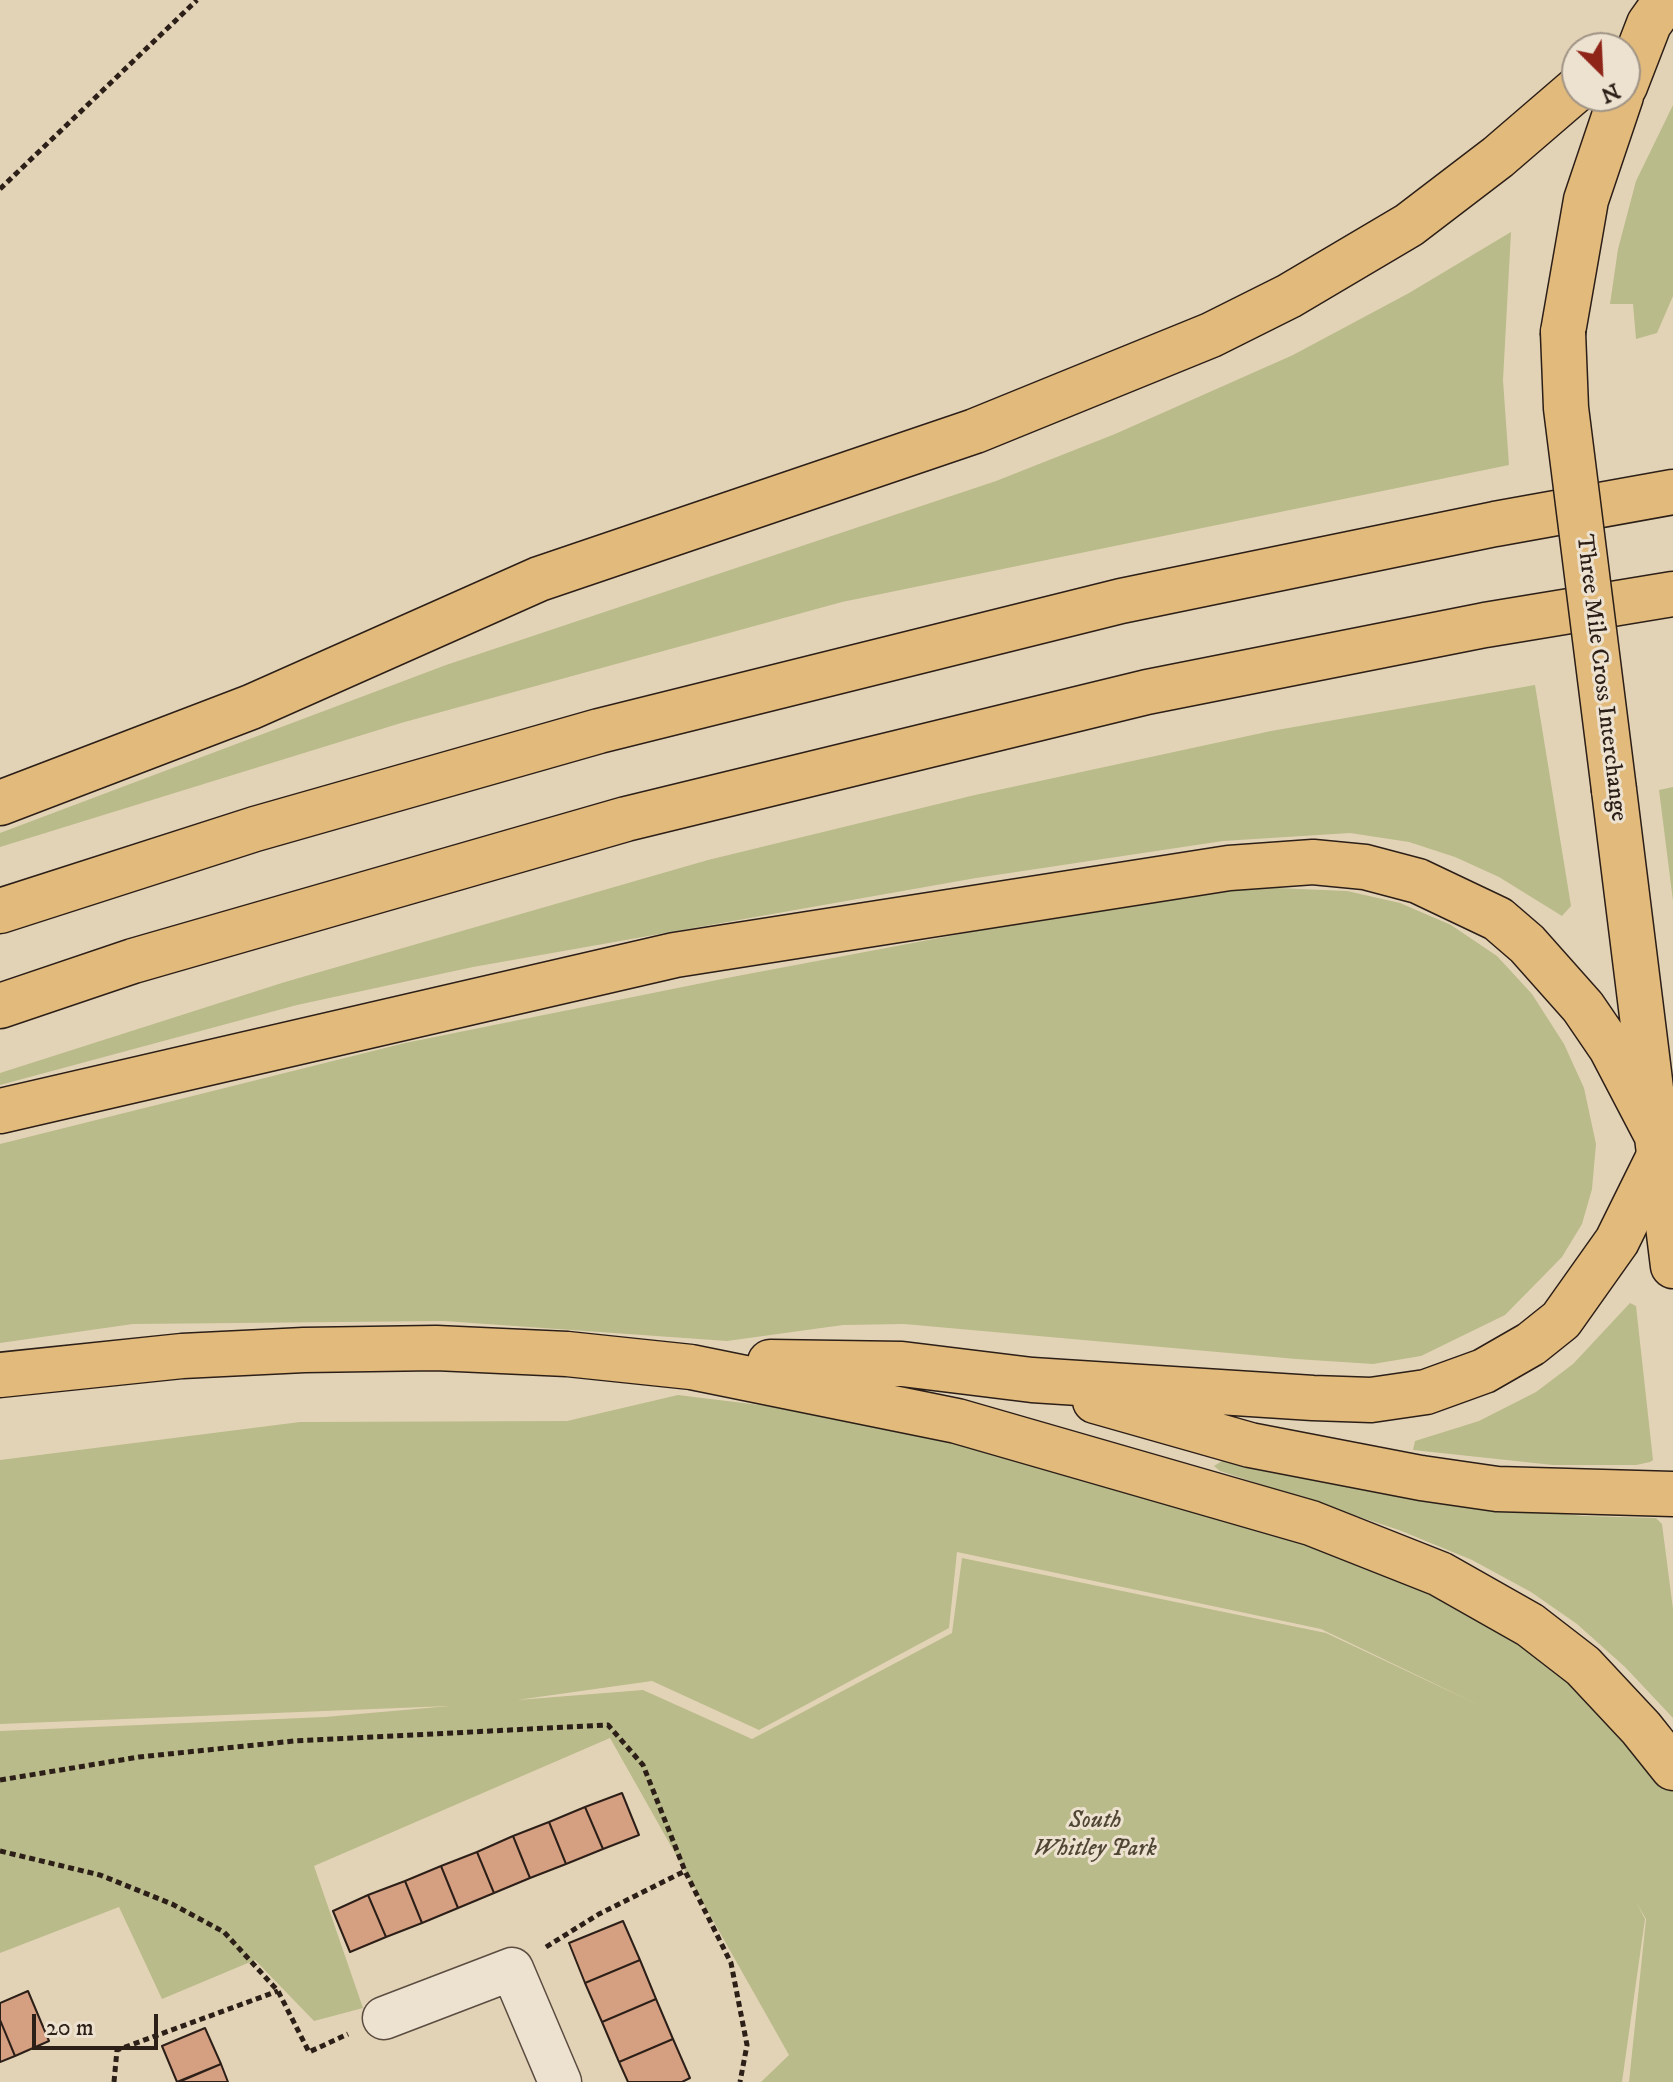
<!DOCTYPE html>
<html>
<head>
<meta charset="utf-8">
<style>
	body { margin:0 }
	#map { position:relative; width:1673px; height:2082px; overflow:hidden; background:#e3d3b6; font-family:"IM FELL DW Pica",serif }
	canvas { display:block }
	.north { position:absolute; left:1561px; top:32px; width:80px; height:80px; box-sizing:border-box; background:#ede2d0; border:2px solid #a09486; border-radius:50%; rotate:156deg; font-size:22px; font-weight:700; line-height:32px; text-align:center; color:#2c1f18 }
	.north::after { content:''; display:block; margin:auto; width:28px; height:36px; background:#8f2418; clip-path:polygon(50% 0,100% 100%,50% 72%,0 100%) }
	.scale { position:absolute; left:32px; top:2014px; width:126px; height:36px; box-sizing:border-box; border:4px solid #2c1f18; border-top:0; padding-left:10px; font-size:24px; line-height:28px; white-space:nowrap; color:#2c1f18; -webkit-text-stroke:6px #ede2d0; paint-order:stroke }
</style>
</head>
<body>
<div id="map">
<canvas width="1673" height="2082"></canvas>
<div class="north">N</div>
<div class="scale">20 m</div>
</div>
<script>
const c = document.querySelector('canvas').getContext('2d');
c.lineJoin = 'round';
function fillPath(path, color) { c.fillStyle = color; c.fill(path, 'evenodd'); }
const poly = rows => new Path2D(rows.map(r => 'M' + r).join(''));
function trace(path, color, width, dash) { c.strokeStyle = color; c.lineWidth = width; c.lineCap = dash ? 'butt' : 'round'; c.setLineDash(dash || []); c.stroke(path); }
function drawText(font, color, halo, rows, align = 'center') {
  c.font = font + ' "IM FELL DW Pica",serif'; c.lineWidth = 6; c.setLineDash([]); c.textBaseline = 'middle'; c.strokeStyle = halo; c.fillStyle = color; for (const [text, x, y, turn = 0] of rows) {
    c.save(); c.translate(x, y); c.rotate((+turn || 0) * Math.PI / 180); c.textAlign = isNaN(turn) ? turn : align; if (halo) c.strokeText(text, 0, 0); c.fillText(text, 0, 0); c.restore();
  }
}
const green = poly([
	[1673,105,1673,296,1657,333,1636,339,1633,304,1610,304,1618,249,1636,181],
	[1511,232,1503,380,1509,465,842,602,401,723,0,847,0,833,446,665,996,481,1115,434,1293,355,1409,293],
	[1535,685,1571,906,1562,916,1499,877,1455,857,1409,842,1350,833,1223,841,976,878,473,967,297,1005,0,1085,0,1073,285,982,708,860,975,795,1271,731],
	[1673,787,1673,901,1659,790],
	[1278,888,1347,891,1400,903,1451,925,1497,956,1532,994,1564,1044,1584,1088,1596,1144,1592,1189,1582,1224,1562,1257,1505,1315,1421,1356,1373,1364,1296,1359,904,1324,843,1325,727,1341,444,1321,133,1324,0,1343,0,1144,405,1043,732,977,1194,890],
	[1630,1303,1636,1306,1653,1460,1650,1462,1636,1465,1553,1465,1413,1450,1415,1441,1479,1421,1536,1392,1573,1364],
	[678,1395,841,1415,1092,1474,1428,1584,1552,1655,1673,1787,1673,2082,1629,2082,1646,1919,1636,1902,1645,1919,1622,2082,761,2082,789,2055,610,1738,314,1866,363,2008,314,2021,255,1960,162,1999,119,1907,0,1953,0,1731,325,1717,449,1706,0,1724,0,1460,300,1422,567,1421],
	[957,1552,1321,1629,1483,1707,1326,1633,962,1558,952,1633,752,1739,643,1690,517,1700,652,1681,759,1730,949,1628],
	[1222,1461,1435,1501,1584,1516,1656,1518,1662,1524,1673,1609,1673,1718,1625,1667,1577,1624,1531,1592,1472,1560,1399,1530,1220,1471,1214,1466]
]);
const building = poly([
	[622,1793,639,1835,603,1849,585,1807,622,1793],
	[585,1807,603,1849,566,1864,549,1822,585,1807],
	[549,1822,566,1864,530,1878,513,1836,549,1822],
	[513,1836,530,1878,494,1893,477,1852,513,1836],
	[477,1852,494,1893,458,1908,441,1866,477,1852],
	[441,1866,458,1908,422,1923,405,1881,441,1866],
	[405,1881,422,1923,386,1937,368,1895,405,1881],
	[368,1895,386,1937,350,1952,333,1911,368,1895],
	[623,1921,640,1960,585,1983,569,1943,623,1921],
	[640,1960,656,1999,602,2022,585,1983,640,1960],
	[28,1991,49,2041,15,2056,0,2020,0,2003,28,1991],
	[656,1999,673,2039,619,2062,602,2022,656,1999],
	[0,2020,15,2056,0,2062,0,2020],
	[205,2028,221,2064,177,2082,162,2046,205,2028],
	[673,2039,690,2078,682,2082,628,2082,619,2062,673,2039],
	[221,2064,228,2082,179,2082,221,2064]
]);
const path = poly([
	[0,189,197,0],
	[0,1780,139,1757,294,1741,608,1725,643,1765,685,1871,731,1963,747,2045,740,2082],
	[0,1851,100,1875,172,1904,224,1932,278,1991,309,2052,348,2034],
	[546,1947,599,1914,685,1871],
	[114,2082,117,2050,278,1991]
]);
const minor = poly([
	[384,2018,512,1969,560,2082]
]);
const major = poly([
	[770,1362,902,1364,1032,1380,1313,1398,1371,1400,1426,1392,1484,1371,1531,1344,1561,1320,1617,1241,1659,1156],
	[0,1375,182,1356,304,1350,436,1348,567,1354,691,1367,957,1421,1311,1523,1440,1574,1530,1625,1583,1666,1641,1728,1673,1768],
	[1095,1401,1250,1445,1421,1478,1497,1489,1673,1494]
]);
const highway = poly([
	[1625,86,1649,24,1666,0],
	[1563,332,1586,200,1621,96],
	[1614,790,1673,1266],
	[0,803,251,707,539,579,975,431,1211,335,1289,296,1409,225,1498,157,1577,89],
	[0,911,255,829,599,731,1121,601,1495,524,1673,492],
	[0,1006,133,961,626,819,1147,692,1485,625,1673,594],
	[0,1111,675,955,1229,868,1313,862,1365,867,1418,881,1498,919,1527,944,1583,1007,1611,1048,1656,1134]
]);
const highwayBridge = poly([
	[1563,332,1566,408,1614,790]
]);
const streetNames = [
	["Three Mile Cross Interchange",1600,678,83]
];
const parkNames = [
	["South",1095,1822],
	["Whitley Park",1095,1850]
];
fillPath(green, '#b9bb8a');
fillPath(building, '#d5a082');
trace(building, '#2c1f18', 2);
trace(minor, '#5a4c40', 45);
trace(major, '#2c1f18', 47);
trace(highway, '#2c1f18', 47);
trace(path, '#2c1f18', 5, [6, 4]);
trace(minor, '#ede2d0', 42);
trace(major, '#e2ba7b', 44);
trace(highway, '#e2ba7b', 44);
trace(highwayBridge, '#2c1f18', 47, []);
trace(highwayBridge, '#e2ba7b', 44);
drawText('24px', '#2c1f18', '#ede2d0', streetNames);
drawText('italic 24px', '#4f4634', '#ede2d0', parkNames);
</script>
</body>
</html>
